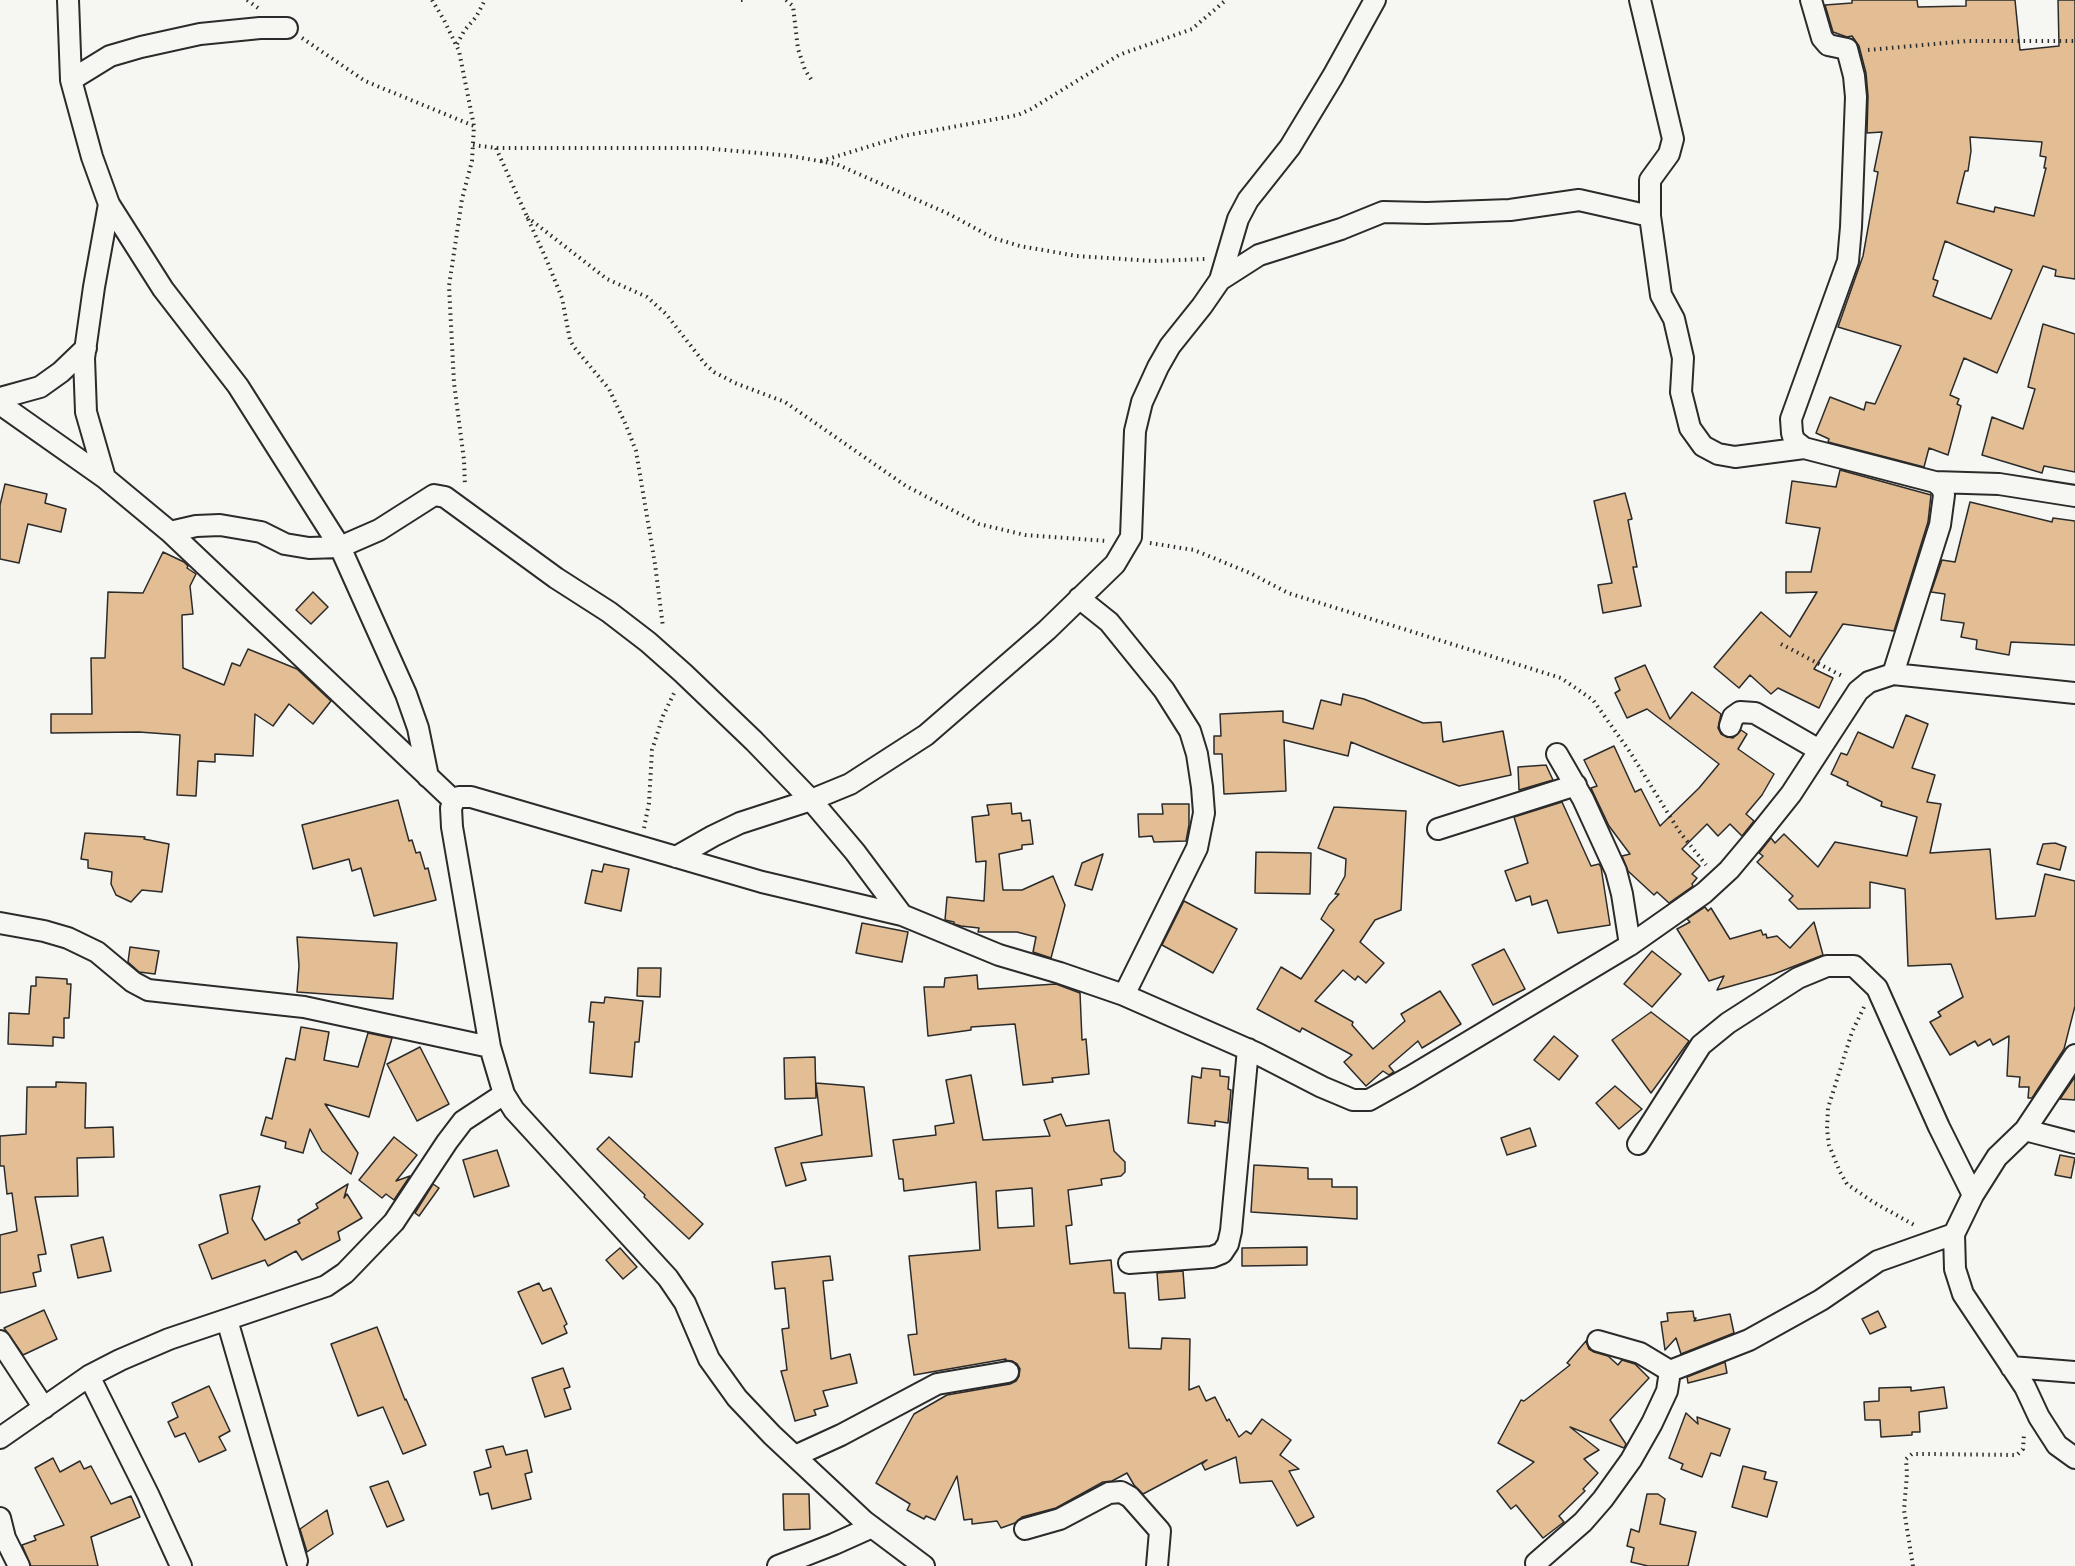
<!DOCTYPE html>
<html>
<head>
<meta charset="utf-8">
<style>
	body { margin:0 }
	canvas { display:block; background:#f6f6f2 }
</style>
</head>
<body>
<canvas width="2075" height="1566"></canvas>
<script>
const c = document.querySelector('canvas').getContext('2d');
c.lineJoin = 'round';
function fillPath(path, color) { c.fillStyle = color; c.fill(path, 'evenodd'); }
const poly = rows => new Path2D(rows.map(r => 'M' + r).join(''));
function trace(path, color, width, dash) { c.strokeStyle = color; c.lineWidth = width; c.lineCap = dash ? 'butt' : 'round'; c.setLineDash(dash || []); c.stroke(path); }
const building = poly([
	[1852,0,1917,0,1918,7,1966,6,1966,0,2015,0,2020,50,2059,46,2058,0,2075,0,2075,279,2055,276,2056,270,2043,266,1997,373,1964,358,1950,395,1959,399,1957,404,1961,406,1948,455,1929,448,1924,467,1828,442,1829,439,1816,433,1830,397,1864,410,1866,402,1875,404,1901,346,1838,327,1863,256,1878,172,1874,171,1882,132,1867,133,1868,96,1866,73,1859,46,1852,36,1847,37,1833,32,1825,5,1852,3,1852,0],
	[1970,137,2042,142,2040,156,2046,157,2044,168,2046,168,2034,216,1995,207,1994,212,1957,203,1965,171,1968,171,1971,151,1970,137],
	[1945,241,2012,270,1991,319,1933,296,1938,281,1933,279,1945,241],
	[2043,324,2075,334,2075,472,2044,466,2042,473,1982,455,1992,417,2023,429,2035,389,2028,387,2043,324],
	[1840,470,1931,495,1928,522,1894,631,1843,624,1814,669,1833,678,1819,708,1778,688,1771,694,1750,675,1739,688,1714,667,1761,612,1790,637,1817,592,1786,593,1786,572,1811,572,1820,528,1786,523,1792,481,1836,487,1840,470],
	[5,484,47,494,45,503,66,509,61,532,28,524,19,563,0,559,0,505,5,484],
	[1625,493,1632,519,1628,520,1637,567,1633,567,1641,606,1603,613,1598,585,1612,583,1594,501,1625,493],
	[1970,502,2052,522,2053,518,2075,521,2075,645,2011,642,2009,655,1976,649,1977,640,1961,637,1964,623,1941,620,1945,594,1931,592,1942,560,1955,562,1970,502],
	[163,552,184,562,188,566,187,568,196,574,190,586,193,614,182,615,183,668,224,685,232,663,240,666,248,649,297,669,331,701,313,724,289,704,273,726,255,714,253,756,215,754,215,762,198,761,196,796,177,795,180,735,139,732,51,733,51,714,92,714,91,658,105,658,108,592,143,593,163,552],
	[313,592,328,607,311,624,296,610,313,592],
	[1645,665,1670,719,1692,692,1721,714,1718,728,1721,734,1727,737,1733,738,1741,730,1747,734,1738,749,1774,774,1762,795,1746,814,1754,821,1742,836,1730,824,1718,836,1707,824,1682,849,1700,866,1692,874,1697,878,1692,884,1693,886,1669,903,1657,892,1654,895,1628,871,1622,856,1630,854,1609,826,1591,788,1597,786,1584,760,1614,746,1635,792,1641,789,1660,826,1699,788,1719,764,1647,709,1627,718,1615,693,1620,690,1615,678,1645,665],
	[1343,694,1364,699,1423,723,1441,722,1443,742,1503,731,1511,775,1459,786,1351,742,1348,756,1284,740,1286,791,1224,794,1222,754,1214,754,1214,736,1221,736,1220,714,1283,711,1283,722,1313,729,1321,700,1341,705,1343,694],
	[1906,715,1928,724,1912,768,1935,775,1927,802,1941,804,1930,853,1990,849,1996,919,2035,916,2045,874,2075,881,2075,1006,2064,1049,2032,1098,2028,1098,2029,1087,2019,1087,2020,1077,2007,1076,2009,1036,1993,1045,1990,1039,1978,1046,1975,1041,1950,1055,1930,1022,1941,1016,1938,1012,1963,997,1951,964,1908,966,1905,889,1870,882,1870,908,1798,909,1789,900,1793,896,1757,862,1763,856,1759,853,1771,838,1775,843,1784,834,1818,867,1835,842,1907,856,1917,817,1881,806,1882,802,1847,785,1848,782,1831,774,1841,753,1847,755,1858,732,1893,748,1906,715],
	[1546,765,1553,780,1519,790,1518,767,1546,765],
	[398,800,409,841,412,840,416,853,420,852,425,869,428,868,436,900,374,916,361,868,352,871,349,859,313,869,302,825,398,800],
	[1562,802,1591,866,1599,864,1601,867,1610,925,1558,933,1547,900,1532,905,1530,896,1516,901,1505,871,1528,863,1514,817,1562,802],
	[1011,803,1012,814,1021,813,1022,821,1030,820,1033,844,1022,845,1022,849,999,854,1003,890,1022,890,1053,876,1065,905,1051,958,1033,952,1036,937,1017,932,978,932,979,928,961,926,954,924,954,922,945,920,947,897,984,901,986,861,976,862,972,817,989,815,987,805,1011,803],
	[1162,804,1189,804,1189,825,1186,841,1154,842,1152,836,1139,837,1138,814,1163,814,1162,804],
	[1334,807,1406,811,1401,910,1375,920,1360,942,1384,963,1366,983,1358,976,1355,980,1343,970,1315,1001,1353,1022,1352,1025,1373,1049,1405,1021,1401,1014,1440,991,1461,1024,1422,1048,1418,1041,1389,1066,1394,1072,1389,1075,1383,1071,1366,1086,1344,1062,1352,1055,1302,1028,1300,1032,1257,1009,1281,967,1301,979,1334,930,1321,919,1329,905,1339,894,1335,894,1345,876,1346,859,1318,848,1334,807],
	[85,833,145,837,144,839,169,844,162,892,142,890,131,902,116,895,111,884,112,872,88,868,88,860,81,859,85,833],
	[2055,843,2066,847,2060,870,2037,864,2043,844,2055,843],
	[1256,852,1311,853,1310,894,1255,893,1256,852],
	[1103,854,1092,890,1075,885,1082,863,1103,854],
	[604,864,629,869,621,911,585,903,592,870,602,872,604,864],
	[1184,901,1237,929,1213,973,1162,945,1184,901],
	[1705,907,1708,911,1711,908,1730,939,1761,930,1763,935,1766,934,1767,938,1777,936,1790,948,1814,922,1823,955,1774,974,1717,990,1724,976,1709,981,1677,929,1690,922,1687,919,1705,907],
	[862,923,908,932,902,962,856,953,862,923],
	[297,937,397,943,393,999,297,992,299,966,297,937],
	[130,947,159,951,155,974,139,972,128,962,130,947],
	[1504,949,1525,989,1493,1005,1472,965,1504,949],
	[1652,951,1681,974,1652,1007,1624,984,1652,951],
	[638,968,661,968,660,997,637,996,638,968],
	[977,975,978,989,1056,984,1080,993,1082,1040,1086,1039,1089,1074,1052,1078,1053,1082,1023,1085,1015,1024,971,1027,971,1030,928,1036,924,987,944,987,945,978,977,975],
	[36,977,67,979,67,984,71,984,69,1018,64,1018,64,1038,53,1037,53,1046,8,1044,9,1013,29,1014,31,986,36,986,36,977],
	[605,997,643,1001,639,1042,635,1042,632,1077,590,1073,594,1022,589,1022,591,1002,604,1003,605,997],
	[1651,1012,1689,1041,1651,1093,1612,1040,1651,1012],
	[301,1027,329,1032,324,1060,358,1067,368,1033,392,1038,369,1117,325,1104,358,1153,351,1174,322,1151,310,1129,303,1153,285,1148,286,1142,261,1135,266,1117,272,1119,286,1058,295,1060,301,1027],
	[1554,1036,1578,1056,1559,1080,1534,1060,1554,1036],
	[420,1047,449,1104,417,1121,387,1064,420,1047],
	[815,1057,816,1098,785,1099,784,1058,815,1057],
	[1202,1068,1220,1070,1220,1076,1229,1077,1228,1089,1231,1090,1228,1123,1215,1121,1215,1126,1188,1123,1192,1076,1201,1078,1202,1068],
	[971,1075,983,1140,1050,1136,1044,1120,1061,1114,1066,1126,1109,1120,1114,1151,1125,1162,1125,1172,1121,1176,1101,1179,1102,1185,1068,1190,1072,1225,1066,1226,1070,1264,1111,1260,1114,1293,1125,1293,1129,1348,1161,1349,1162,1338,1190,1339,1189,1390,1199,1386,1206,1401,1215,1397,1227,1421,1229,1419,1239,1437,1246,1431,1251,1434,1262,1419,1291,1440,1280,1455,1299,1469,1289,1471,1314,1517,1297,1526,1272,1481,1240,1483,1236,1457,1205,1470,1202,1464,1207,1460,1143,1494,1134,1485,1127,1473,1112,1481,1103,1482,1056,1508,1022,1517,1015,1523,1001,1528,997,1521,972,1524,972,1519,964,1520,957,1476,935,1520,926,1516,924,1519,907,1510,910,1504,876,1483,914,1414,947,1395,1010,1384,1016,1381,1019,1376,1020,1369,1017,1364,1012,1361,1004,1360,1006,1359,914,1375,908,1335,917,1334,909,1256,980,1250,976,1182,904,1191,903,1179,899,1179,893,1140,936,1135,935,1126,954,1123,946,1080,971,1075],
	[1032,1188,1034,1226,998,1228,996,1191,1032,1188],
	[2075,1077,2075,1100,2060,1099,2075,1077],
	[56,1082,86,1083,85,1128,113,1127,114,1157,77,1158,78,1196,35,1197,46,1254,38,1255,41,1271,33,1273,36,1286,0,1293,0,1235,17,1231,12,1193,7,1194,4,1166,0,1166,0,1136,26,1134,27,1087,56,1087,56,1082],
	[816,1083,864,1087,872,1156,801,1163,806,1180,786,1186,775,1148,822,1135,816,1083],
	[1615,1086,1642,1109,1619,1129,1596,1103,1615,1086],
	[1530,1128,1536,1146,1507,1155,1501,1138,1530,1128],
	[394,1137,417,1155,396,1181,410,1176,394,1200,386,1194,382,1198,359,1180,394,1137],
	[609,1137,703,1224,689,1239,644,1197,645,1195,597,1149,609,1137],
	[497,1150,509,1186,474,1197,463,1160,497,1150],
	[2060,1155,2075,1158,2071,1178,2055,1175,2060,1155],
	[1254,1165,1308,1168,1308,1179,1332,1179,1332,1187,1357,1187,1357,1219,1251,1212,1254,1165],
	[348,1184,344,1198,347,1194,362,1218,338,1232,340,1240,302,1260,296,1251,268,1266,265,1260,212,1279,199,1245,228,1233,220,1195,260,1186,252,1219,265,1240,300,1223,298,1220,318,1208,316,1204,348,1184],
	[433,1184,439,1188,419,1216,415,1213,433,1184],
	[103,1237,111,1271,78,1278,71,1245,103,1237],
	[1307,1247,1307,1265,1242,1266,1242,1248,1307,1247],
	[620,1248,637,1267,623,1279,606,1260,620,1248],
	[830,1256,833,1280,823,1281,831,1359,850,1354,857,1383,823,1391,828,1406,814,1410,816,1415,795,1421,781,1371,787,1370,782,1329,789,1328,785,1288,775,1289,772,1262,830,1256],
	[1183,1271,1185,1298,1159,1300,1157,1273,1183,1271],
	[539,1283,543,1291,551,1288,567,1324,564,1326,567,1333,542,1344,518,1292,539,1283],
	[44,1310,57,1339,23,1355,4,1328,44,1310],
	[1693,1311,1694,1318,1696,1318,1694,1321,1730,1314,1734,1333,1681,1354,1676,1338,1665,1350,1661,1322,1668,1321,1667,1313,1693,1311],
	[1878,1311,1886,1327,1870,1334,1862,1319,1878,1311],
	[377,1327,405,1400,406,1399,426,1445,403,1454,383,1407,358,1416,331,1344,377,1327],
	[1586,1341,1589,1349,1594,1352,1608,1356,1618,1365,1622,1360,1635,1364,1649,1378,1610,1420,1626,1444,1624,1448,1570,1427,1599,1450,1584,1459,1598,1473,1583,1489,1585,1491,1559,1516,1564,1522,1543,1538,1516,1505,1511,1509,1497,1491,1534,1462,1498,1443,1521,1400,1524,1401,1570,1365,1567,1363,1586,1341],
	[1725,1362,1727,1373,1688,1383,1687,1377,1725,1362],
	[563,1368,570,1387,564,1389,571,1409,545,1417,532,1378,563,1368],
	[209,1386,230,1431,219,1437,226,1450,199,1462,185,1433,175,1437,168,1422,178,1417,172,1403,209,1386],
	[1911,1387,1911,1391,1944,1387,1947,1408,1919,1412,1920,1432,1912,1432,1912,1435,1881,1437,1880,1420,1865,1420,1864,1402,1879,1401,1879,1388,1911,1387],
	[1686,1413,1698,1424,1697,1417,1730,1429,1720,1456,1711,1453,1702,1477,1681,1469,1683,1464,1669,1458,1686,1413],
	[503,1446,506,1455,527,1450,532,1472,525,1474,531,1499,492,1509,488,1493,480,1495,474,1472,491,1467,486,1450,503,1446],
	[53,1458,60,1472,80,1461,84,1469,91,1466,111,1504,131,1496,140,1517,91,1537,98,1566,31,1566,22,1545,36,1540,34,1536,64,1525,35,1468,53,1458],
	[1743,1466,1766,1472,1764,1479,1777,1482,1767,1517,1732,1507,1743,1466],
	[388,1481,404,1520,387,1527,370,1487,388,1481],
	[783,1494,809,1494,810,1529,784,1530,783,1494],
	[1647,1494,1658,1494,1665,1499,1660,1524,1696,1532,1688,1566,1648,1566,1631,1562,1634,1548,1627,1546,1631,1529,1639,1532,1647,1494],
	[327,1510,333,1534,307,1552,300,1529,327,1510]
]);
const path = poly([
	[247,0,258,8],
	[432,0,444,20,459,51,474,126,472,161,462,199,449,286,454,383,464,460,465,486],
	[741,0,743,0],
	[786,0,793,6,798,49,805,70,813,82],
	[302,38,365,81,474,126],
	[457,44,464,31,476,17,485,0],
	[1868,50,1967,41,2075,41],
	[473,145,496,148,703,148,791,156,836,164,949,214,993,238,1020,246,1077,256,1153,261,1206,259],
	[496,148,547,261,562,298,570,340,574,347,609,389,626,425,636,451,655,564,663,627],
	[821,161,903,136,1018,115,1031,109,1119,55,1192,29,1226,0],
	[527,217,607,279,647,297,666,314,705,364,714,372,735,383,785,402,906,486,979,524,1025,535,1107,541],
	[1150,543,1194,550,1250,573,1288,593,1561,678,1593,700,1630,752,1679,831,1706,865],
	[1781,644,1844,677],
	[644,828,649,803,652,750,663,716,675,691],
	[1864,1007,1852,1032,1828,1108,1827,1129,1829,1145,1840,1172,1847,1184,1873,1202,1916,1226],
	[1913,1566,1904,1510,1907,1474,1906,1459,1912,1454,1925,1454,2017,1455,2023,1449,2024,1434]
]);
const minor = poly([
	[68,0,71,80,92,157,109,204,163,289,238,386,340,547,406,694,418,728,428,777],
	[1640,0,1673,139,1669,154,1650,180,1650,216,1661,295,1674,319,1683,358,1681,392,1690,428,1703,446,1718,454,1735,457,1804,448],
	[1811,0,1822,38,1828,45,1847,49,1854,76,1856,97,1851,227,1848,261,1791,419,1792,433,1794,440,1804,448,1935,482,1942,488,1944,495,1940,525,1893,674],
	[71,80,110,56,141,47,200,34,260,28,287,28],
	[1220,280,1259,255,1341,229,1383,212,1427,213,1510,210,1579,200,1650,216],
	[0,398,40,387,61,372,86,348],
	[0,404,105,478,170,532,454,801],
	[105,478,86,412,84,358,94,287,109,204],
	[1935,482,1999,484,2075,496],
	[170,532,196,526,220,525,261,532,285,544,309,548,340,547,379,530,434,495,445,497,556,578,609,612,648,642,683,673,754,741,811,800,855,852,902,915],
	[1079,598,1109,622,1164,690,1190,731,1197,754,1202,787,1204,813,1197,848,1124,995],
	[1730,726,1733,717,1740,712,1755,713,1819,750],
	[1557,754,1583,799,1616,871,1622,894,1630,945],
	[1438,829,1576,785],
	[676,857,713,836,740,823,811,800,850,784,926,735,1047,630,1115,564,1131,537,1135,431,1142,402,1158,367,1170,346,1202,306,1220,280,1238,219,1248,200,1290,147,1333,76,1375,0],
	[0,923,44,931,68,938,97,952,133,982,148,990,304,1007,490,1047],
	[2075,1055,2025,1130,1997,1157,1973,1195,1954,1234,1955,1269,1963,1294,2025,1387,2039,1417,2057,1445,2075,1458],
	[2025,1130,2075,1143],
	[1638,1144,1701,1045,1728,1023,1798,978,1827,966,1854,966,1877,988,1939,1127,1973,1195],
	[1129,1263,1212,1257,1222,1253,1228,1244,1231,1231,1248,1049],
	[227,1320,297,1561],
	[0,1341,44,1408],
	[1598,1341,1640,1353,1670,1371],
	[2011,1367,2075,1372],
	[89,1376,148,1494,181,1566],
	[0,1438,89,1376,120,1360,169,1339,326,1286,345,1273,394,1222,447,1142,463,1121,504,1094],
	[795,1456,841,1435,937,1384,1008,1372],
	[0,1518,5,1538,19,1566],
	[1025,1529,1060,1519,1109,1493,1121,1492,1130,1497,1160,1531,1157,1566],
	[1536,1563,1583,1522,1603,1499,1631,1460,1652,1423,1667,1391,1670,1371,1749,1340,1821,1300,1878,1261,1954,1234],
	[778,1566,834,1544,872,1527],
	[924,1566,864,1521,772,1435,737,1398,709,1359,685,1303,668,1278,514,1110,504,1094,490,1047,452,827,451,808,454,801,459,797,471,797,762,882,902,915,999,955,1060,973,1124,995,1256,1053,1322,1087,1353,1100,1369,1100,1410,1077,1630,945,1704,893,1729,870,1755,839,1791,794,1858,691,1869,682,1893,674,2075,693]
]);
fillPath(building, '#e3bd93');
trace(building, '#2b2b2b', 1.5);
trace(minor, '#2b2b2b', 24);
trace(path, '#2b2b2b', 4, [1.5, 4.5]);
trace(minor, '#f6f6f2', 20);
</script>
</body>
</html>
